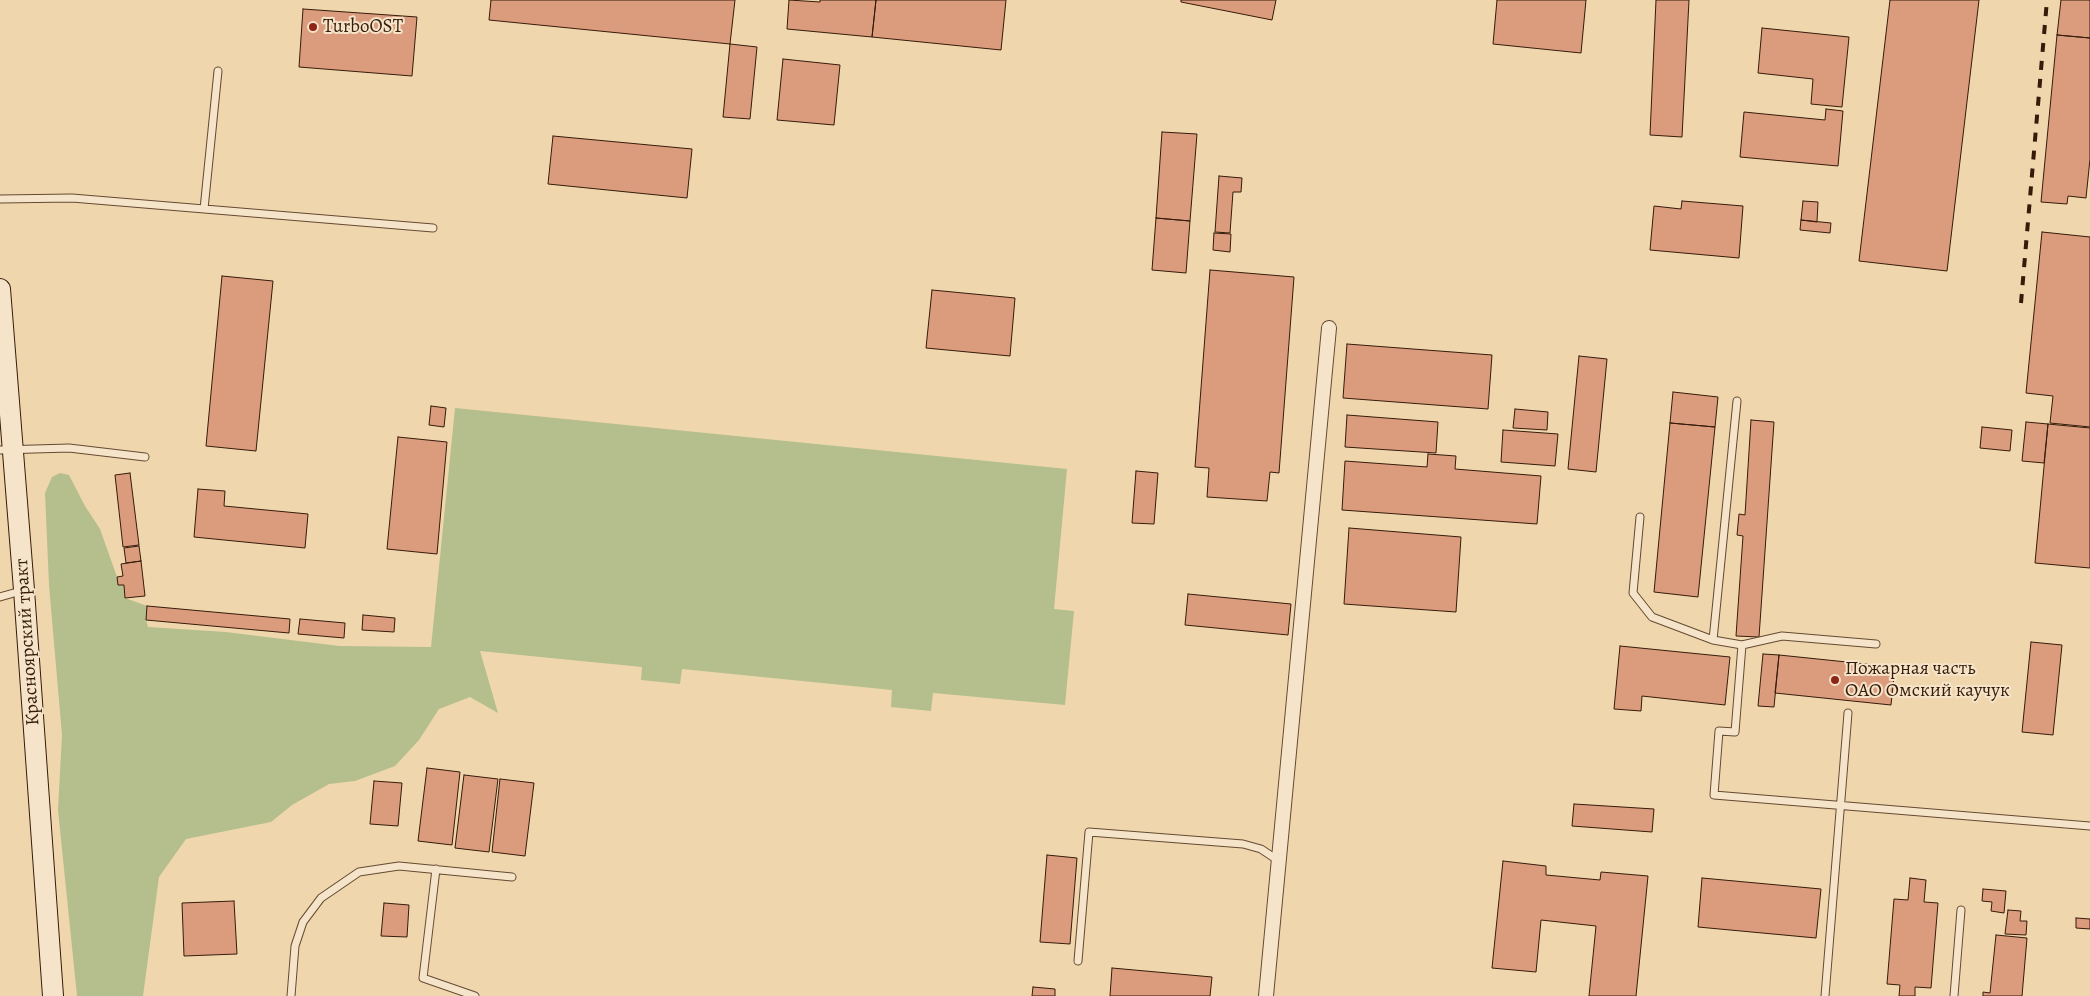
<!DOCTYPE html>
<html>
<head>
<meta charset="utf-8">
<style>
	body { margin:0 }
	canvas { display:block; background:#efd6ac }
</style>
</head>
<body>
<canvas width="2090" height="996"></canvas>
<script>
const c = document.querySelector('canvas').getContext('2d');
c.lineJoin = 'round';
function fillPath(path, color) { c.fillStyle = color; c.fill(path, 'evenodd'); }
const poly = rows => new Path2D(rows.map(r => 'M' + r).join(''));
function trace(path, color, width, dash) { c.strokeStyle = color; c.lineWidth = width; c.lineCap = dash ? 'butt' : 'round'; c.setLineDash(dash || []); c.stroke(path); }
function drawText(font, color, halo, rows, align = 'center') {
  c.font = font + ' Alegreya,serif'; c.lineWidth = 4; c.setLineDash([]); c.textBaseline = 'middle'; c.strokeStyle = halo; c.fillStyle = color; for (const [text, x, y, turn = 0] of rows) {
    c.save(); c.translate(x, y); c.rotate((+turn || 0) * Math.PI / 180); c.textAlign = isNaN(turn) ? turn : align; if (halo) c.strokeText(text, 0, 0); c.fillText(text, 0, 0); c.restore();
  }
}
const green = poly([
	[455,408,1067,469,1054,609,1074,611,1065,705,933,693,931,711,891,707,892,690,682,669,680,684,641,680,642,667,480,651,498,713,470,697,439,709,419,740,395,766,355,781,329,784,292,805,271,822,186,839,159,877,143,996,77,996,58,810,62,735,49,585,45,493,52,477,60,473,69,475,85,506,100,529,117,577,118,585,124,585,125,598,147,606,146,620,148,627,226,632,339,646,431,647]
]);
const building = poly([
	[491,0,735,0,730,44,489,20,491,0],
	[789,0,820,2,820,0,876,0,872,37,787,29,789,0],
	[876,0,1006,0,1001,50,872,37,876,0],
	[1181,0,1276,0,1272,20,1181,2,1181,0],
	[1497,0,1586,0,1581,53,1493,44,1497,0],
	[1656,0,1689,0,1682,137,1650,135,1656,0],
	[1890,0,1979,0,1947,271,1859,261,1890,0],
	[2061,0,2090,0,2090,38,2057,35,2061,0],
	[303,9,417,17,412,76,299,67,303,9],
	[1762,28,1849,37,1842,107,1811,104,1813,79,1758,73,1762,28],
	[2057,35,2090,38,2090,159,2086,198,2068,196,2067,204,2041,202,2057,35],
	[730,44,757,47,750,119,723,117,730,44],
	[783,59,840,65,834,125,777,120,783,59],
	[1826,109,1843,111,1838,166,1740,157,1744,112,1825,120,1826,109],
	[1162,132,1197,134,1190,221,1156,218,1162,132],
	[553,136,692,149,687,198,548,184,553,136],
	[1219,176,1242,178,1241,192,1233,192,1230,233,1215,232,1219,176],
	[1682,201,1743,206,1739,258,1650,250,1654,206,1681,209,1682,201],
	[1803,201,1818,202,1817,222,1801,220,1803,201],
	[1156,218,1190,221,1186,273,1152,270,1156,218],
	[1801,220,1831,223,1830,233,1800,230,1801,220],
	[2042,232,2090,237,2090,427,2050,423,2053,396,2026,393,2042,232],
	[1214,233,1231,234,1230,252,1213,250,1214,233],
	[1210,270,1294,277,1279,473,1270,472,1267,501,1207,497,1209,468,1195,467,1210,270],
	[222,276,273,281,256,451,206,446,222,276],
	[932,290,1015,298,1010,356,926,348,932,290],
	[1347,344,1492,355,1488,409,1343,398,1347,344],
	[1579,356,1607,359,1596,472,1568,469,1579,356],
	[1673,392,1718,397,1715,427,1670,423,1673,392],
	[431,406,446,408,444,427,429,425,431,406],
	[1515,409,1548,412,1547,430,1513,428,1515,409],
	[1347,415,1438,422,1436,453,1345,447,1347,415],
	[1751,420,1774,422,1759,637,1736,636,1743,536,1737,535,1739,514,1745,515,1751,420],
	[2026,422,2048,424,2044,463,2022,461,2026,422],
	[1670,423,1715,427,1698,597,1654,592,1670,423],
	[2048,424,2090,428,2090,568,2035,563,2048,424],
	[1982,427,2012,430,2010,451,1980,448,1982,427],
	[1503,430,1558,434,1555,466,1501,462,1503,430],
	[398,437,447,442,437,554,387,549,398,437],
	[1428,454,1456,456,1455,469,1541,476,1537,524,1342,510,1345,461,1427,467,1428,454],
	[1136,471,1158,473,1154,524,1132,523,1136,471],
	[130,473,139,545,123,547,115,475,130,473],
	[198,489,225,491,224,506,308,514,305,548,194,537,198,489],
	[1349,528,1461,537,1456,612,1344,604,1349,528],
	[139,546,141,561,126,563,124,548,139,546],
	[141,561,145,596,125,598,124,585,118,585,117,577,123,576,121,564,141,561],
	[1188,594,1291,604,1288,635,1185,625,1188,594],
	[147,606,290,619,289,633,146,620,147,606],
	[363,615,395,618,394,632,362,630,363,615],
	[300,619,345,623,344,638,298,634,300,619],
	[2031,642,2062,645,2053,735,2022,732,2031,642],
	[1620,646,1730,657,1725,705,1642,696,1641,711,1614,709,1620,646],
	[1763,654,1779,655,1774,707,1758,706,1763,654],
	[1779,655,1895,667,1891,705,1775,693,1779,655],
	[427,768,460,772,452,845,418,841,427,768],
	[464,775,498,779,489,852,455,848,464,775],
	[500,779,534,783,525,856,492,852,500,779],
	[374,781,402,783,398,826,370,824,374,781],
	[1574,804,1654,809,1652,832,1572,826,1574,804],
	[1047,855,1077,858,1070,944,1040,942,1047,855],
	[1503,861,1546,866,1546,875,1600,880,1601,872,1648,876,1636,996,1589,996,1596,926,1541,920,1536,972,1492,968,1503,861],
	[1702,878,1821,889,1816,938,1698,927,1702,878],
	[1910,878,1926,880,1924,902,1938,903,1931,988,1915,987,1915,996,1899,996,1900,985,1887,984,1894,899,1908,900,1910,878],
	[1983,889,2006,891,2004,913,1991,911,1992,902,1982,901,1983,889],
	[234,901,237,954,184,956,182,903,234,901],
	[384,903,409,905,407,937,381,936,384,903],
	[2008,910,2021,911,2020,921,2027,921,2026,935,2005,934,2008,910],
	[2076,918,2090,919,2090,929,2076,928,2076,918],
	[1996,935,2027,938,2022,996,1983,996,1983,992,1990,993,1996,935],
	[1112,968,1212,977,1210,996,1110,996,1112,968],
	[1033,987,1055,989,1055,996,1032,996,1033,987]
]);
const service = poly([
	[0,199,72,198,433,228],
	[204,209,218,71],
	[0,450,69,448,145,457],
	[1640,517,1633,593,1652,617,1713,640,1742,645,1735,732,1719,731,1714,795,2090,826],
	[0,597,21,591],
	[1713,640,1737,401],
	[1742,645,1782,636,1876,644],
	[436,869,423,978,475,996],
	[1078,961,1089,832,1243,844,1261,849,1279,861],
	[291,996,295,946,303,922,321,898,359,872,399,866,512,877],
	[1825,996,1848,713],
	[1954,996,1961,910]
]);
const minor = poly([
	[1266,996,1329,328]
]);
const secondary = poly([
	[0,289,24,590,53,996]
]);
const rail = poly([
	[2021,303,2047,0]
]);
const markers = [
	[313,27,5,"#8f2418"],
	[1835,680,5,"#8f2418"]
];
const poiNames = [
	["TurboOST",323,27],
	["Пожарная часть",1845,669],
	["ОАО Омский каучук",1845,691]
];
const streetNames = [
	["Красноярский тракт",28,642,-94]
];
fillPath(green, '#b4bf8d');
fillPath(building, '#db9c7d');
trace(building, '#361b0a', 1);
trace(service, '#644a32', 9);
trace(minor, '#644a32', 16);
trace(secondary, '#361b0a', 22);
trace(service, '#f5e4c9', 7);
trace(minor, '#f5e4c9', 14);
trace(secondary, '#f5e4c9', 20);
trace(rail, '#361b0a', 4, [9, 9]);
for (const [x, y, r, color] of markers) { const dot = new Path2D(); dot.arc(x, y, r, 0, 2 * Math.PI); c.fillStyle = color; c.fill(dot); trace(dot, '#f5e4c9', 2); }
drawText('19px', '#361b0a', '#f5e4c9', poiNames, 'left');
drawText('19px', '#361b0a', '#f5e4c9', streetNames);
</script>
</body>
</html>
